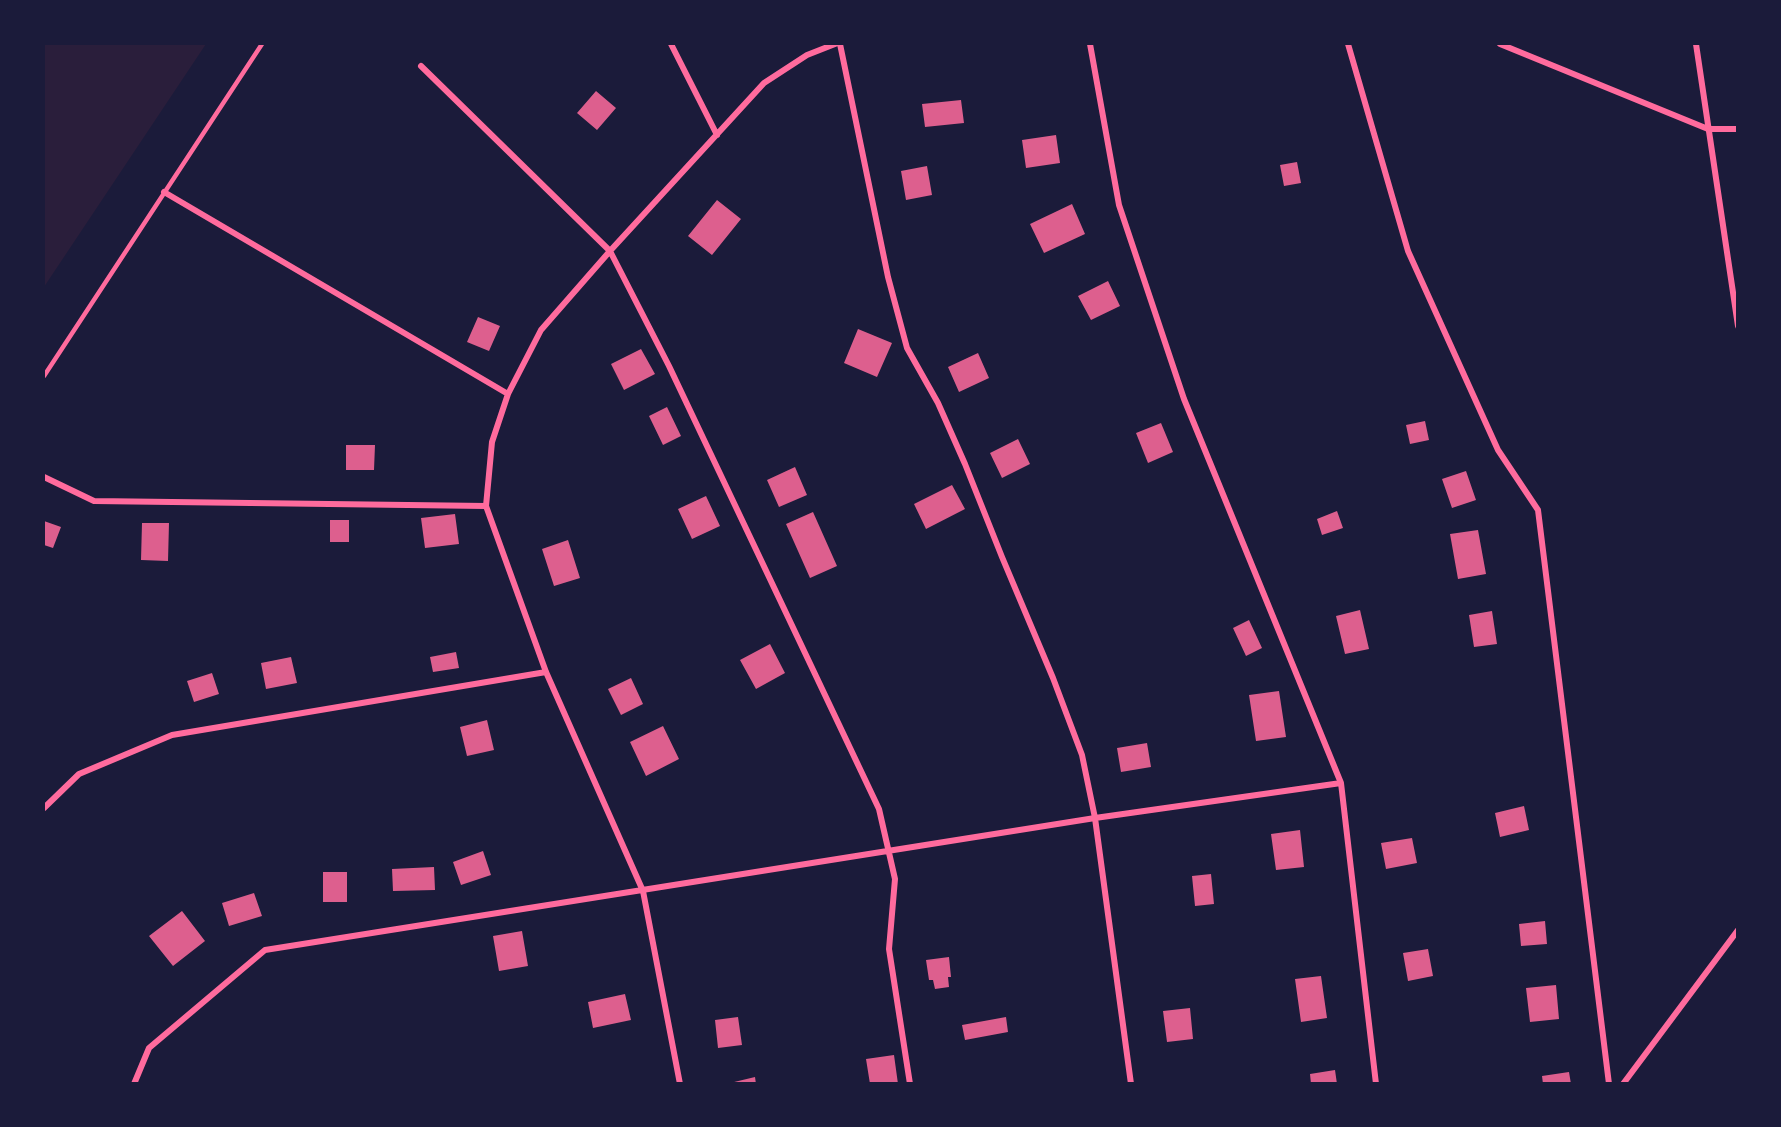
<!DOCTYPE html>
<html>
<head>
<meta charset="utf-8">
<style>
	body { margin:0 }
	#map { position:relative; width:1781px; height:1127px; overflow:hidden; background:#1b1b3a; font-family:"Exo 2",sans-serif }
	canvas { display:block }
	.frame { position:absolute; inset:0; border:45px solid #1b1b3a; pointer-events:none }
</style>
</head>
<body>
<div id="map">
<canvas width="1781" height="1127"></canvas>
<div class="frame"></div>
</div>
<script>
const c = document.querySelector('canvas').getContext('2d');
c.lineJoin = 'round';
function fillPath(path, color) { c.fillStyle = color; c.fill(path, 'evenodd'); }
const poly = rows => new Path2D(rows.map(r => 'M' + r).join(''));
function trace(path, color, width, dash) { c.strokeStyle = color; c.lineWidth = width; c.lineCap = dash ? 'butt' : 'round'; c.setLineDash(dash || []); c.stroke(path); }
const green = poly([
	[44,44,206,44,44,287]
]);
const building = poly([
	[596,91,616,108,597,130,577,113],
	[961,100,964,123,925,127,922,104],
	[1056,135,1060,163,1026,168,1022,140],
	[1297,162,1301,183,1284,186,1280,165],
	[927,166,932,195,906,200,901,171],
	[717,200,741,219,712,255,688,236],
	[1072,204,1085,234,1044,253,1030,224],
	[1108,281,1120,306,1091,320,1078,296],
	[478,317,500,326,489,351,467,342],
	[858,329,892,343,877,377,844,363],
	[641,349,655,374,624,390,611,364],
	[978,353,989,378,959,392,948,367],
	[667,407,681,436,663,445,649,416],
	[1425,421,1429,440,1410,444,1406,425],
	[1161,423,1173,452,1148,463,1136,433],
	[1018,439,1030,464,1002,478,990,453],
	[346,445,375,445,374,470,346,470],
	[795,467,807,495,779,507,767,480],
	[1466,471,1476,500,1452,508,1442,479],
	[952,485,965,509,926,529,914,504],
	[706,496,720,526,692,539,678,509],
	[1337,511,1343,528,1322,535,1317,519],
	[813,512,837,566,810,578,786,524],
	[455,514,459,544,425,548,421,518],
	[330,520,349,520,349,542,330,542],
	[44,521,61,527,53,548,44,545],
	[142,523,169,523,168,561,141,560],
	[1478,530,1486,574,1458,579,1450,534],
	[568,540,580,578,554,586,542,549],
	[1360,610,1369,649,1345,654,1336,616],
	[1492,611,1497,644,1474,647,1469,615],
	[1249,620,1262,648,1246,656,1233,628],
	[770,644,785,673,756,689,740,660],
	[456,652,459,668,433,672,430,657],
	[291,657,297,683,266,689,261,663],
	[212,673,219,694,194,702,187,681],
	[631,678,643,704,621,715,608,689],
	[1279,691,1286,737,1256,741,1249,695],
	[487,720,494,750,467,756,460,727],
	[663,726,679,759,646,776,630,742],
	[1147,743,1151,767,1121,772,1117,748],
	[1524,806,1529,830,1500,837,1495,813],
	[1300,830,1304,867,1276,870,1271,834],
	[1412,838,1417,863,1386,869,1381,843],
	[483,851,491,875,461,885,453,862],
	[434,867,435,890,393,891,392,869],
	[323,872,347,872,347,902,323,902],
	[1211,874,1214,904,1195,906,1192,876],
	[254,893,262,916,229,926,222,903],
	[182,911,205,941,173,966,149,936],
	[1545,921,1547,944,1521,946,1519,924],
	[522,931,528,966,499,971,493,936],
	[1428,949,1433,976,1408,981,1403,953],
	[949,957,951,977,948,977,949,987,935,989,933,980,929,980,926,960],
	[1321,976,1327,1018,1301,1022,1295,979],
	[1556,985,1559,1019,1530,1022,1526,988],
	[625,994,631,1020,593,1028,588,1002],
	[1190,1008,1193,1039,1167,1042,1163,1011],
	[738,1017,742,1045,718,1048,715,1020],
	[1006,1017,1008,1032,965,1040,962,1025],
	[894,1055,898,1084,870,1084,866,1059],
	[1335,1070,1337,1084,1311,1084,1310,1074],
	[1569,1072,1571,1084,1543,1084,1542,1076],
	[755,1077,756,1084,730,1084,730,1083]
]);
const service = poly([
	[44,376,262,44]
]);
const minor = poly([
	[671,44,717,135],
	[840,44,888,277,907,348,938,403,965,464,1002,557,1053,678,1082,755,1095,818,1131,1084],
	[1090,44,1119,205,1184,399,1341,783,1376,1084],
	[1348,44,1408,251,1498,450,1538,510,1609,1084],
	[1500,44,1708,129,1738,129],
	[1696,44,1738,326],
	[421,66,610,251,669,366,879,809,895,879,889,949,910,1084],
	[164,192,508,394],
	[44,477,94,501,486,506],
	[44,808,79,774,172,735,546,672],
	[134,1084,149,1048,265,950,1095,818,1341,783],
	[680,1084,643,891,546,672,486,506,492,442,508,394,541,330,610,251,764,83,807,55,835,44],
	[1623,1084,1738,930]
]);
fillPath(green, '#2a1e3b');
fillPath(building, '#dd5f8e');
trace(service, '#ff6b9d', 4.5);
trace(minor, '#ff6b9d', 6);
</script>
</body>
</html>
